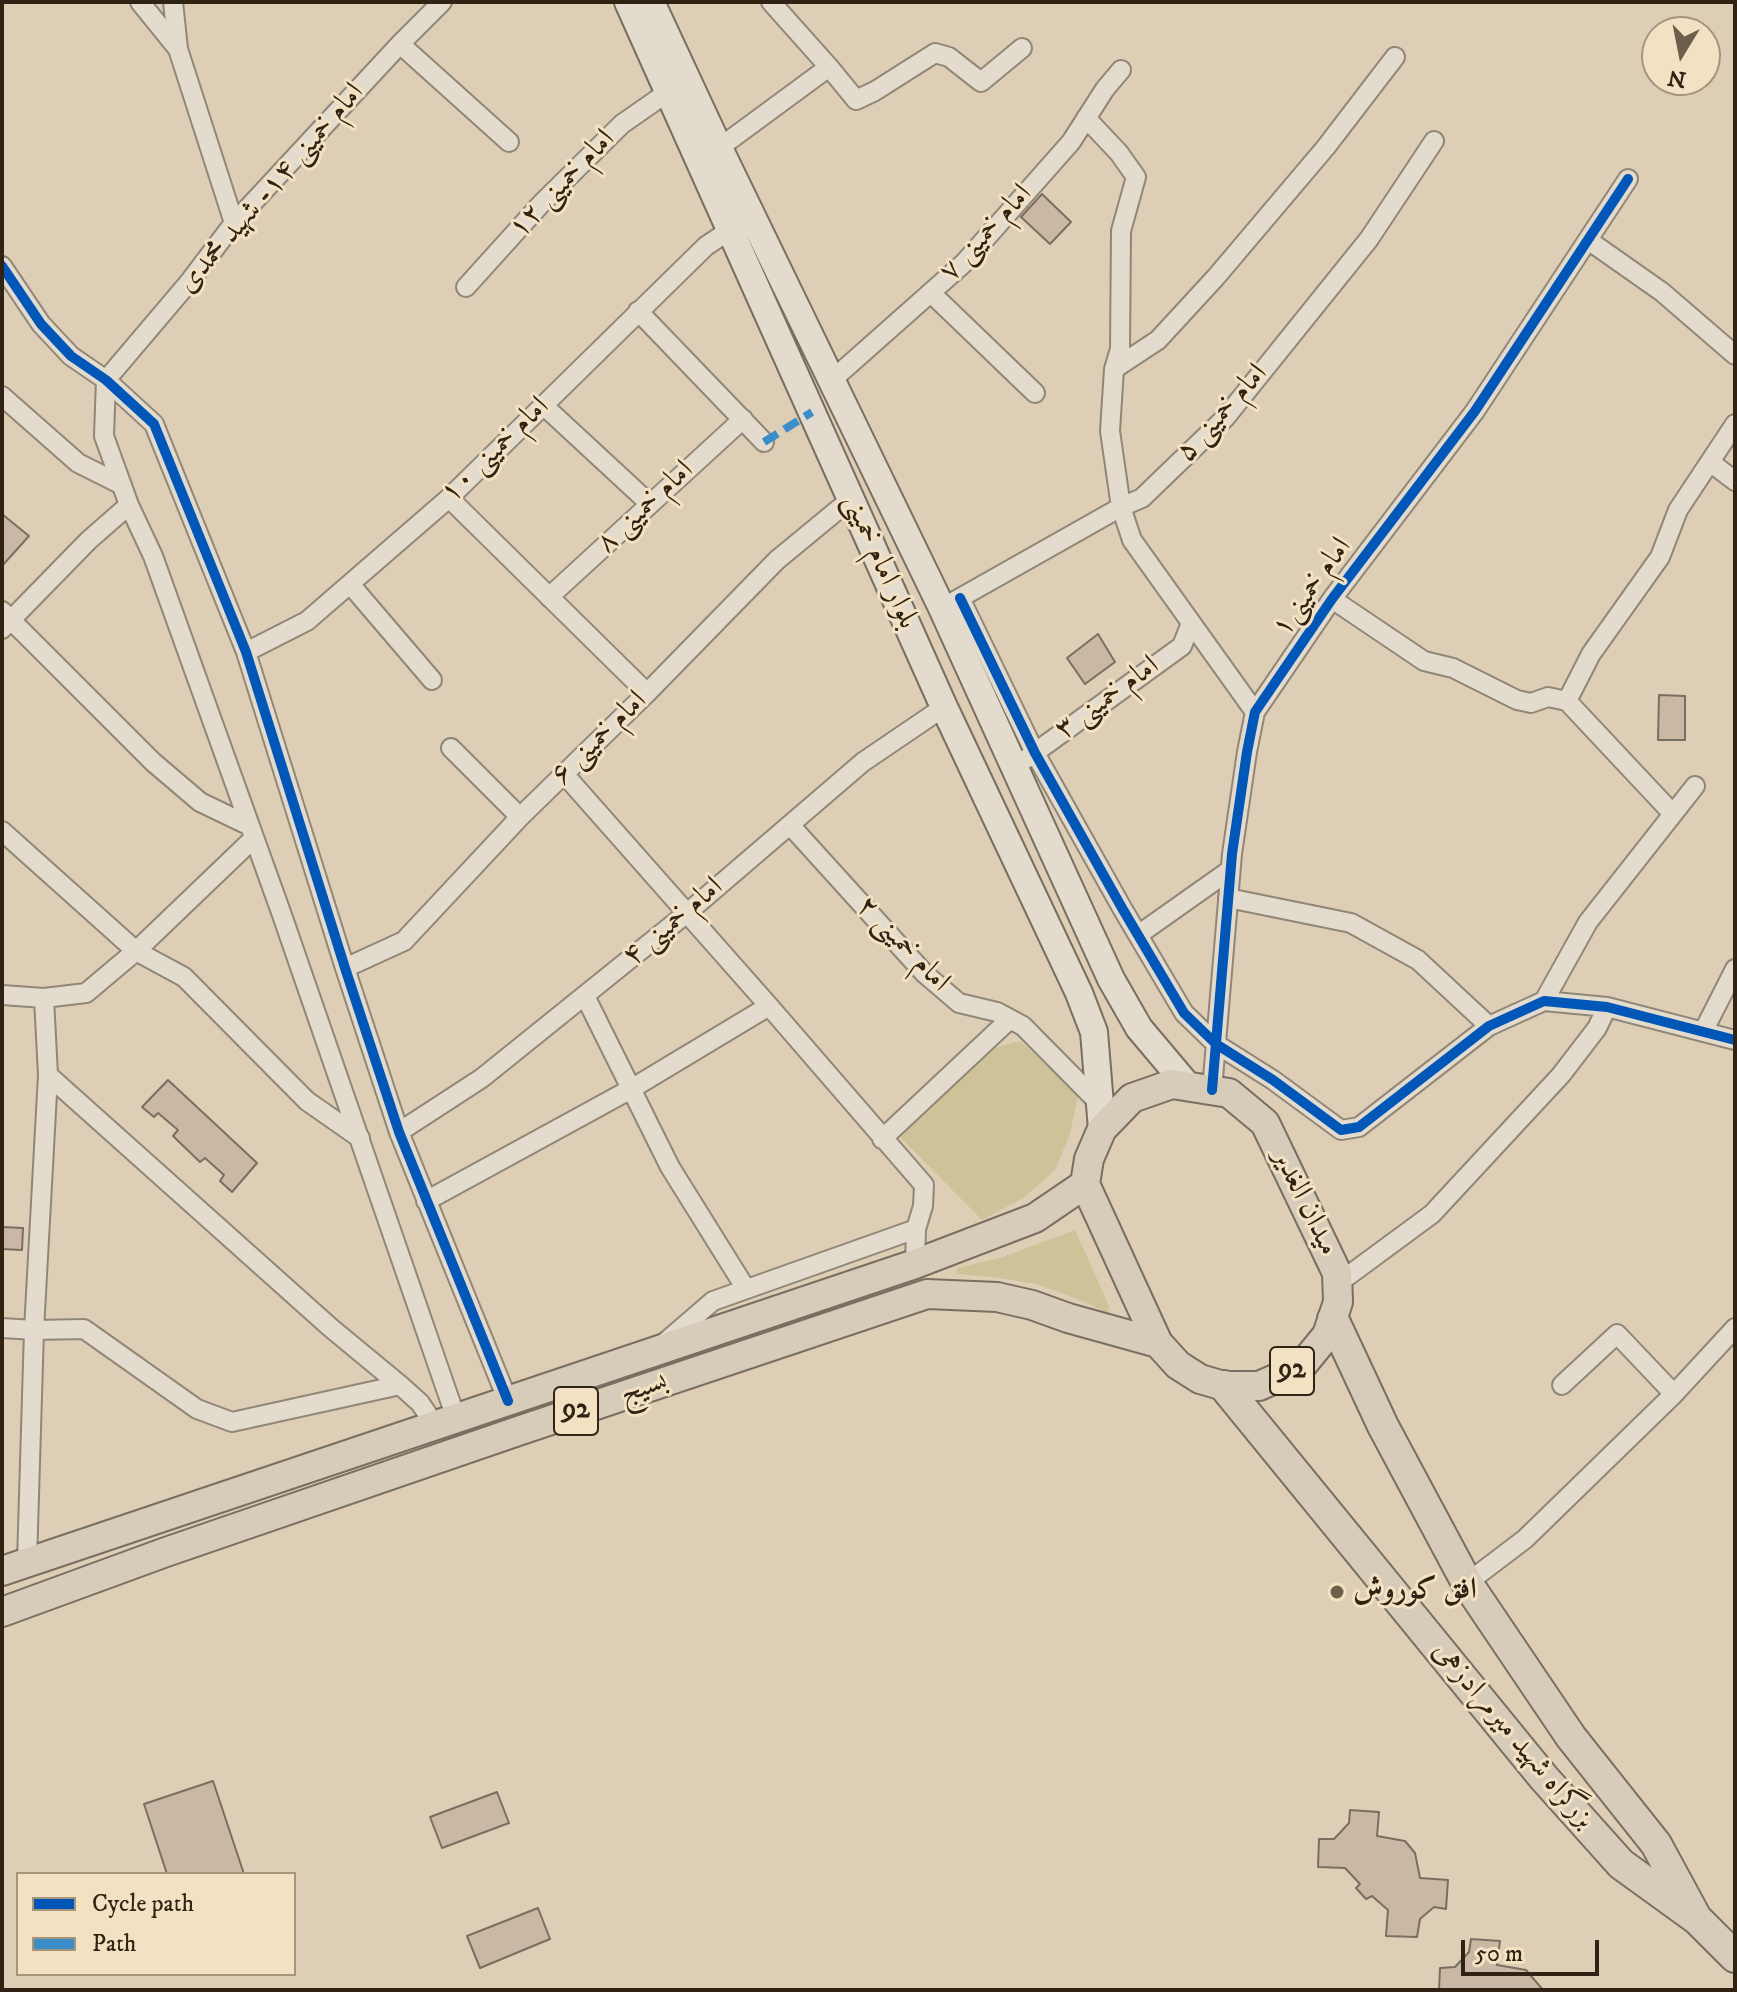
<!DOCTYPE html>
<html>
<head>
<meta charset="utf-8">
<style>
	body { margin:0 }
	#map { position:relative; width:1737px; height:1992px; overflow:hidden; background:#ddceb5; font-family:"IM FELL DW Pica",serif }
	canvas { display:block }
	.frame { position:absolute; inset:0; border:4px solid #312313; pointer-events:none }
	.legend { position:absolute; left:16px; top:1872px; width:280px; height:104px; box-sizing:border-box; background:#f3e1c4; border:2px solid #a5957d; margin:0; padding:10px 14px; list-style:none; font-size:24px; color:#312313 }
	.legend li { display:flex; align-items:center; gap:16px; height:40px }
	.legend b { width:40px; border:2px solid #a5957d }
	.north { position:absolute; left:1641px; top:16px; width:80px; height:80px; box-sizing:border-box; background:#f3e1c4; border:2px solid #a5957d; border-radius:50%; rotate:190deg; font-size:22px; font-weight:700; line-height:32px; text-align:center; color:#312313 }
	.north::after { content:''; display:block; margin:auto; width:28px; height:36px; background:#6d5f4c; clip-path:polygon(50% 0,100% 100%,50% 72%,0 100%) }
	.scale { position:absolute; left:1461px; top:1940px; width:138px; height:36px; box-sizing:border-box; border:4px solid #312313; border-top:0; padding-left:10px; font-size:24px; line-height:28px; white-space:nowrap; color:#312313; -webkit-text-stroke:6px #f3e1c4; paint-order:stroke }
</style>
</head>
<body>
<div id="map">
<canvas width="1737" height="1992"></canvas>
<div class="frame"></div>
<ul class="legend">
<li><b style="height:10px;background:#0057b8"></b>Cycle path</li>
<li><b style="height:10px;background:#3c8ec8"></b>Path</li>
</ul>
<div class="north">N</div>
<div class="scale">50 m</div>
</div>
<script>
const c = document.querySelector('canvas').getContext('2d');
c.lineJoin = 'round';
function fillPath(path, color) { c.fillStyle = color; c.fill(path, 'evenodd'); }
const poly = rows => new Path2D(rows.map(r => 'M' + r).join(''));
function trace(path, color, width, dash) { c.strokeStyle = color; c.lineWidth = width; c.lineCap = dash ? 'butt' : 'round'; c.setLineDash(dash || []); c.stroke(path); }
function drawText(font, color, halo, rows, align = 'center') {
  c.font = font + ' "IM FELL DW Pica",Amiri,serif'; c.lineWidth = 6; c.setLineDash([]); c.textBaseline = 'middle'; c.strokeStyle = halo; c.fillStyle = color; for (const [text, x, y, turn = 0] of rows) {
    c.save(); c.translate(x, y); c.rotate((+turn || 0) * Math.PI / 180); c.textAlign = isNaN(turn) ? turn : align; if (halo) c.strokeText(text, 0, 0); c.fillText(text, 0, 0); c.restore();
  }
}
const green = poly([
	[1020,1041,1078,1094,1070,1134,1055,1170,1023,1198,982,1220,900,1137,986,1050],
	[1075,1230,1109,1306,1108,1313,1075,1298,1036,1284,993,1277,956,1274,958,1268,1003,1257]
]);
const building = poly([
	[1042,194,1071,222,1050,244,1021,217,1042,194],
	[2,514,29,536,2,566,2,514],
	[1098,634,1115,662,1085,684,1067,658,1098,634],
	[1659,695,1685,696,1685,740,1658,740,1659,695],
	[168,1080,257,1163,232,1192,220,1181,224,1175,205,1158,200,1162,173,1136,178,1130,158,1113,154,1117,142,1107,168,1080],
	[2,1227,23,1228,22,1250,2,1249,2,1227],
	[213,1781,244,1874,167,1874,144,1804,213,1781],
	[497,1792,509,1823,442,1848,430,1817,497,1792],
	[1350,1810,1379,1812,1377,1836,1405,1841,1415,1853,1420,1878,1448,1880,1446,1909,1434,1907,1420,1919,1417,1937,1386,1936,1388,1910,1372,1896,1366,1899,1356,1888,1360,1884,1345,1868,1318,1867,1319,1839,1334,1839,1349,1823,1350,1810],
	[538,1908,550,1939,480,1968,467,1936,538,1908],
	[1471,1939,1500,1941,1497,1965,1526,1970,1543,1990,1439,1990,1440,1968,1455,1967,1469,1952,1471,1939]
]);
const minor = poly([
	[140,2,178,49],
	[173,2,178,49,234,223],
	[771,2,829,67,856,100,875,91,935,53,949,57,981,82,1022,48],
	[400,44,509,142],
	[1086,118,1119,153,1136,177,1121,231,1120,349,1114,369,1110,431,1121,507,1132,540,1255,712],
	[719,148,829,67],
	[1588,240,1662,292,1735,355],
	[2,266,41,324,71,356,106,380,154,424,246,652,345,968,399,1132,508,1401],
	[466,287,541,204,622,124,668,92],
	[931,293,1035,393],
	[638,311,764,442],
	[1114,369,1158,340,1216,277,1326,147,1395,57],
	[106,380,104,436,129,505,153,556,282,915,456,1418],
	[106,380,190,281,234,223,400,44,442,2],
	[832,380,964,263,1071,142,1105,89,1121,70],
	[2,396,78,463,122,485],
	[543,405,650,504],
	[1710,462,1735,481],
	[449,498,647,693],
	[350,584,432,680],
	[549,597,743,419],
	[960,598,1035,753,1122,908,1184,1013,1216,1044,1273,1080,1341,1130,1359,1127,1489,1026,1544,1001,1607,1007,1735,1040],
	[1332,599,1424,661,1453,668,1517,700,1531,703,1548,697,1567,701,1673,814],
	[951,603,1121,507,1142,498,1225,418,1369,239,1434,141],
	[2,611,153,762,200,802,250,826],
	[2,629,89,540,129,505],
	[246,652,307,621,449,498,706,246,730,230],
	[1567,701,1591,654,1660,557,1678,510,1735,424],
	[451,748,520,817],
	[1026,759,1182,646,1191,623],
	[564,774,769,1006,924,1185,923,1206,916,1229,915,1264],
	[790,825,925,974,959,1003,997,1012,1023,1026,1100,1104],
	[2,831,136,951,184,977,307,1101,360,1138],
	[1228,898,1351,923,1418,960,1489,1026],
	[1138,935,1230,870],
	[345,968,404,941,520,817,647,693,777,560,851,499],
	[2,995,44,998,86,993,136,951,254,838],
	[585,996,670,1167,746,1289],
	[44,998,48,1075,331,1328,400,1385,420,1403,435,1425],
	[1544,1001,1588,922,1695,786],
	[1703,1032,1735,969],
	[1212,1090,1232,854,1247,752,1255,712,1332,599,1475,411,1628,179],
	[399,1132,482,1078,687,913,863,762,944,707],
	[882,1139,1010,1019],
	[426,1201,631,1089,769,1006],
	[1337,1284,1432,1214,1561,1075,1597,1028,1607,1007],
	[2,1328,34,1330,84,1329,197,1409,232,1422,400,1385],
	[663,1344,713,1301,916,1229],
	[1562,1385,1617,1334,1674,1394],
	[27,1562,34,1330,48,1075],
	[1467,1583,1525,1539,1674,1394,1735,1328]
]);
const secondary = poly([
	[628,2,944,707,1079,993,1094,1032,1102,1129],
	[651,2,719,148,942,608,1111,979,1139,1028,1187,1085]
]);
const primary = poly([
	[1172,1084,1229,1093,1265,1123,1337,1273,1338,1302,1327,1335,1300,1368,1259,1386,1224,1386,1200,1379,1178,1365,1158,1343,1085,1184,1089,1159,1102,1129,1132,1098,1172,1084],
	[2,1571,915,1264,1035,1218,1085,1184],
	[2,1612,166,1552,518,1431,927,1294,997,1297,1032,1305,1068,1318,1158,1343]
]);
const trunk = poly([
	[1333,1319,1383,1426,1467,1583,1571,1737,1656,1844,1694,1914],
	[1224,1386,1544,1778,1621,1864,1697,1919,1735,1957]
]);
const quiet = poly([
	[764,442,812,412]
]);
const cycleway = poly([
	[2,266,41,324,71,356,106,380,154,424,246,652,345,968,399,1132,508,1401],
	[960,598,1035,753,1122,908,1184,1013,1216,1044,1273,1080,1341,1130,1359,1127,1489,1026,1544,1001,1607,1007,1735,1040],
	[1212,1090,1232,854,1247,752,1255,712,1332,599,1475,411,1628,179]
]);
const markers = [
	[1337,1592,8,"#6d5f4c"]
];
const shields = [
	[1292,1371,44],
	[576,1411,44]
];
const shieldNames = [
	["92",1292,1371],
	["92",576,1411]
];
const streetNames = [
	["امام خمینی ۱۲",563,185,-46],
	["امام خمینی ۱۴- شهید محمدی",272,189,-49],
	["امام خمینی ۷",987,234,-47],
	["امام خمینی ۵",1223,414,-48],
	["امام خمینی ۱۰",496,451,-44],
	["امام خمینی ۸",646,508,-43],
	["بلوار امام خمینی",879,562,66],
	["امام خمینی۱",1313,588,-54],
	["امام خمینی ۳",1108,699,-36],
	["امام خمینی ۶",600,739,-44],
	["امام خمینی ۴",674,923,-40],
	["امام خمینی ۲",902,945,46],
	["میدان الغدیر",1304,1203,64],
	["بسیج",644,1389,-18],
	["بزرگراه شهید میرمرادزهی",1512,1736,50]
];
const poiNames = [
	["افق کوروش",1353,1592]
];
fillPath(green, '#cdc298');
fillPath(building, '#cab8a5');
trace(building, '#796f61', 2);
trace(minor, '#918777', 22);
trace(secondary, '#796f61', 30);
trace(primary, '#796f61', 32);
trace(trunk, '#796f61', 34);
trace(minor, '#e3dbce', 18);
trace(secondary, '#e3dbce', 26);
trace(primary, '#d7cbba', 28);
trace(trunk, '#d7cbba', 30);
trace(quiet, '#3c8ec8', 8, [16, 8]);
trace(cycleway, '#0057b8', 10);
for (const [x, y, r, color] of markers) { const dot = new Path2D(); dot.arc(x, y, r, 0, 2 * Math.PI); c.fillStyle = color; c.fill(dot); trace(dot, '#f3e1c4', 3); }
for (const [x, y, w] of shields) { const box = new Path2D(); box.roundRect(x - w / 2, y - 24, w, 48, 6); c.fillStyle = '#f3e1c4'; c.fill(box); trace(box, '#312313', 2); }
drawText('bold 28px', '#312313', null, shieldNames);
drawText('30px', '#312313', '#f3e1c4', streetNames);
drawText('bold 30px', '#312313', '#f3e1c4', poiNames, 'left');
</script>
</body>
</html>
